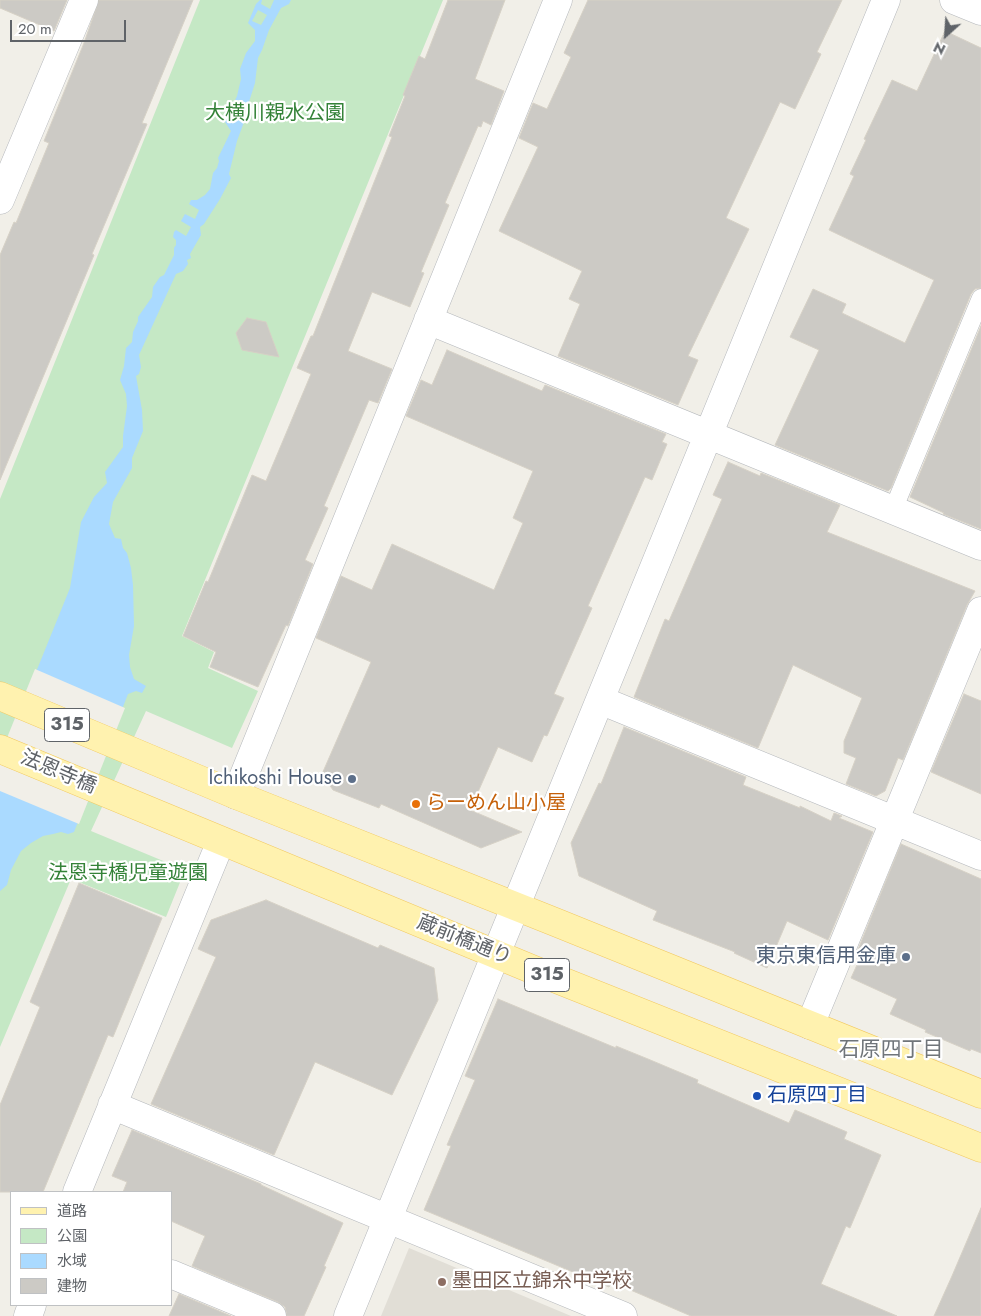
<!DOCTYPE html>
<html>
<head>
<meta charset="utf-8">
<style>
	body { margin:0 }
	#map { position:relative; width:981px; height:1316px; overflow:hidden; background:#f1efe8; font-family:Jost,"Noto Sans JP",sans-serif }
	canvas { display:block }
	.legend { position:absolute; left:10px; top:1191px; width:162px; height:115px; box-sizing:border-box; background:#fff; border:1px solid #bfc1c3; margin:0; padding:6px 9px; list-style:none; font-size:15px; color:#5f6368 }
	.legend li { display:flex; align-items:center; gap:10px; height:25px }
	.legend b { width:25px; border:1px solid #bfc1c3 }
	.north { position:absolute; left:921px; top:10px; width:50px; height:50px; -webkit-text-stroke:4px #fff; paint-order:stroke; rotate:206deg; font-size:14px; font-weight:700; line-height:20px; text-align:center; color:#5f6368 }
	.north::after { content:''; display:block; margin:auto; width:18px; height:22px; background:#5f6368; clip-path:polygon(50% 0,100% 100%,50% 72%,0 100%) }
	.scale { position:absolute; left:10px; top:20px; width:116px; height:22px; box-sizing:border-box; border:2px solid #5f6368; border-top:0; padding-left:6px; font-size:15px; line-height:18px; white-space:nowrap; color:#5f6368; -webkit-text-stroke:4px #fff; paint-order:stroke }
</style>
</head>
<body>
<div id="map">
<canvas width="981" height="1316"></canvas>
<ul class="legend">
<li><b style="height:6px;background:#fff2af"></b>道路</li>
<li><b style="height:14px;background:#c5e8c5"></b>公園</li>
<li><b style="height:14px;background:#aadaff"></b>水域</li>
<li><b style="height:14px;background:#cccac5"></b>建物</li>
</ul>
<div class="north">N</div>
<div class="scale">20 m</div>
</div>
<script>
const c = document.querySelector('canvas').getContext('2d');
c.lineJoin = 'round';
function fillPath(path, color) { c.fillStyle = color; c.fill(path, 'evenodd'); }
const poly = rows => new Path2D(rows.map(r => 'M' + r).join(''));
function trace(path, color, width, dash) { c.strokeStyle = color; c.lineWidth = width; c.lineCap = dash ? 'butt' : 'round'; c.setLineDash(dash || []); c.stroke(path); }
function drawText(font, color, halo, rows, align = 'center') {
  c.font = font + ' Jost,"Noto Sans JP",sans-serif'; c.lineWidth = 4.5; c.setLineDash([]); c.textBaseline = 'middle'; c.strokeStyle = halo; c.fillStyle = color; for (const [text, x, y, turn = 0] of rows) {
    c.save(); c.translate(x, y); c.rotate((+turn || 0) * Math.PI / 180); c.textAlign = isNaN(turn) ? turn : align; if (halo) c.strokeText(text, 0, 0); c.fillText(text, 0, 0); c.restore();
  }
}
const education = poly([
	[409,1248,571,1316,381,1316]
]);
const green = poly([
	[200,0,443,0,182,636,214,652,208,668,258,691,232,748,146,711,91,831,185,870,166,917,71,879,0,1047,0,499]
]);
const water = poly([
	[260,0,262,0,261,4,270,9,274,0,291,0,289,4,281,8,269,30,262,50,258,58,255,83,248,105,244,112,244,122,237,141,229,174,231,178,220,199,204,224,200,227,201,235,190,254,191,258,187,260,188,264,183,271,176,274,139,355,141,367,139,374,136,376,142,410,143,431,132,458,132,468,113,502,109,524,115,538,121,539,123,548,127,553,131,568,133,585,134,626,129,655,130,667,134,679,146,686,142,693,136,691,128,694,74,832,68,834,61,832,53,834,43,836,31,843,21,851,11,870,7,885,0,891,0,761,70,588,81,522,94,497,107,483,105,472,123,447,123,436,127,406,126,394,120,380,124,366,126,348,132,342,133,332,138,321,138,317,152,297,153,287,160,277,164,275,174,255,174,248,176,245,176,240,173,237,174,232,176,230,186,236,191,227,181,221,185,214,195,219,199,210,189,204,191,200,197,200,205,195,210,189,213,173,217,168,219,161,218,158,231,131,225,122,237,96,241,79,240,69,246,53,255,41,255,30,248,23,256,4],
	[258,10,267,15,261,25,252,21]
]);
const pier = poly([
	[35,669,125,708,79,824,0,791,0,755]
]);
const building = poly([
	[0,0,67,0,54,31,0,8,0,0],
	[99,0,193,0,142,123,147,124,92,254,94,255,0,480,0,255,14,222,16,223,49,143,44,141,84,43,99,0],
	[448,0,505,0,475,79,504,91,491,125,483,121,481,127,478,126,445,203,449,205,421,272,424,273,410,307,372,292,348,351,392,369,378,403,369,400,324,506,328,508,305,560,313,564,288,626,286,625,258,687,210,667,216,652,183,636,206,581,208,582,252,475,266,481,311,374,297,368,311,336,313,336,392,137,389,136,405,96,403,95,419,56,425,59,448,0],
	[588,0,842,0,817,52,821,54,795,109,780,102,726,218,749,229,688,356,698,360,678,405,558,356,580,304,569,299,582,271,499,231,538,147,519,138,533,103,547,109,571,57,564,53,588,0],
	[945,31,981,48,981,288,975,289,971,294,891,488,888,491,775,445,819,350,790,337,813,289,846,304,842,313,905,343,934,280,829,230,854,176,850,174,866,140,864,139,892,80,917,91,945,31],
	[247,318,266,322,279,357,242,350,236,333,247,318],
	[981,326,981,529,943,514,944,513,910,497,981,326],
	[447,350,542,391,545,385,666,434,662,442,667,444,652,480,645,477,588,606,592,608,554,694,564,698,547,736,544,735,532,762,498,747,470,810,522,832,481,848,381,804,379,808,333,790,322,774,371,662,316,638,341,576,372,590,392,544,494,590,523,523,513,518,533,471,406,416,421,380,432,385,447,350],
	[728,462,760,476,761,473,840,505,827,532,975,591,967,605,903,760,898,758,885,791,876,796,846,784,856,758,844,753,844,741,862,698,793,665,758,748,634,697,665,619,669,621,722,499,713,495,728,462],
	[964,694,981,701,981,794,931,772,964,694],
	[624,727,746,777,743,785,800,808,800,806,831,821,834,813,842,816,839,818,873,832,828,940,787,921,767,968,734,953,735,952,653,920,657,911,579,876,571,843,599,783,601,784,624,727],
	[901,844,981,879,981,1053,971,1049,970,1051,925,1032,926,1030,890,1014,897,999,851,978,862,954,857,952,901,844],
	[79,883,162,918,113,1037,108,1035,43,1192,0,1192,0,1105,40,1007,30,1002,79,883],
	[266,900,378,948,380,945,434,968,438,1000,392,1095,315,1062,274,1155,151,1104,216,957,198,949,211,920,266,900],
	[498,999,616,1048,616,1046,648,1059,698,1080,697,1083,789,1123,795,1110,847,1132,844,1139,881,1155,850,1228,846,1226,821,1284,897,1316,691,1316,612,1282,609,1287,424,1210,451,1146,447,1145,475,1080,465,1076,498,999],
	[132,1130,261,1184,261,1185,343,1223,324,1266,326,1267,304,1316,287,1316,285,1307,278,1302,192,1266,205,1236,171,1221,171,1192,123,1192,127,1182,112,1176,132,1130],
	[981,1208,981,1316,934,1316,952,1276,981,1208],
	[179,1294,231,1316,169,1316,179,1294]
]);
const service = poly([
	[893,510,981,298]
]);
const minor = poly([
	[0,200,84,0],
	[428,320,981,546],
	[600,700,981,856],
	[236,795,558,0],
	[810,1025,981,611],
	[112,1105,623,1316],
	[77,1192,221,841],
	[171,1274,272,1316],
	[28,1316,32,1305],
	[348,1316,886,0]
]);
const tertiary = poly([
	[954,0,981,11]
]);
const primary = poly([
	[0,696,236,795,555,922,981,1094],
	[0,749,534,970,981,1148]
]);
const markers = [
	[352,779,5,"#5c6f8a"],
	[416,804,5,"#e8710a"],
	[906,957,5,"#5c6f8a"],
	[757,1096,5,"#1a4fb4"],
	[442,1282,5,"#8d6e63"]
];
const shields = [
	[67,725,45],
	[547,975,45]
];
const shieldNames = [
	["315",67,725],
	["315",547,975]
];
const parkNames = [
	["大横川親水公園",275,114],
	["法恩寺橋児童遊園",128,874]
];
const streetNames = [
	["法恩寺橋",58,773,23],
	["蔵前橋通り",464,941,22]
];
const serviceNames = [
	["Ichikoshi House",342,779],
	["東京東信用金庫",896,957]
];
const foodNames = [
	["らーめん山小屋",426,804]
];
const transitNames = [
	["石原四丁目",767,1096]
];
const educationNames = [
	["墨田区立錦糸中学校",452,1282]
];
const neighbourhoodNames = [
	["石原四丁目",891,1051]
];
fillPath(education, '#e1ded6');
fillPath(green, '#c5e8c5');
fillPath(water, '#aadaff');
fillPath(pier, '#f1efe8');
fillPath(building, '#cccac5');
trace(building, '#d6d1c6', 1);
trace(service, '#b5b8bc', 19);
trace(minor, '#b5b8bc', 29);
trace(tertiary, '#b5b8bc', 29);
trace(primary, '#f2c960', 29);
trace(service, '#fff', 18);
trace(minor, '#fff', 28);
trace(tertiary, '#fff', 28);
trace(primary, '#fff2af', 28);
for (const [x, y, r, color] of markers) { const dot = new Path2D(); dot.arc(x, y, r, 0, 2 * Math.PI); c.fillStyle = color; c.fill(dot); trace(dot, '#fff', 2); }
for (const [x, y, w] of shields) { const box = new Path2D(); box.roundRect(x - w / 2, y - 16.5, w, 33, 4); c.fillStyle = '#fff'; c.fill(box); trace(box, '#5f6368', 1); }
drawText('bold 19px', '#5f6368', null, shieldNames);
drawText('20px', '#348238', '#fff', parkNames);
drawText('20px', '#5f6368', '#fff', streetNames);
drawText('20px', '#4e5e75', '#fff', serviceNames, 'right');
drawText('20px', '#c56008', '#fff', foodNames, 'left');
drawText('20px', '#164399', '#fff', transitNames, 'left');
drawText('20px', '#785e54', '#fff', educationNames, 'left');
drawText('21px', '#70757a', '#fff', neighbourhoodNames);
</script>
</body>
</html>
